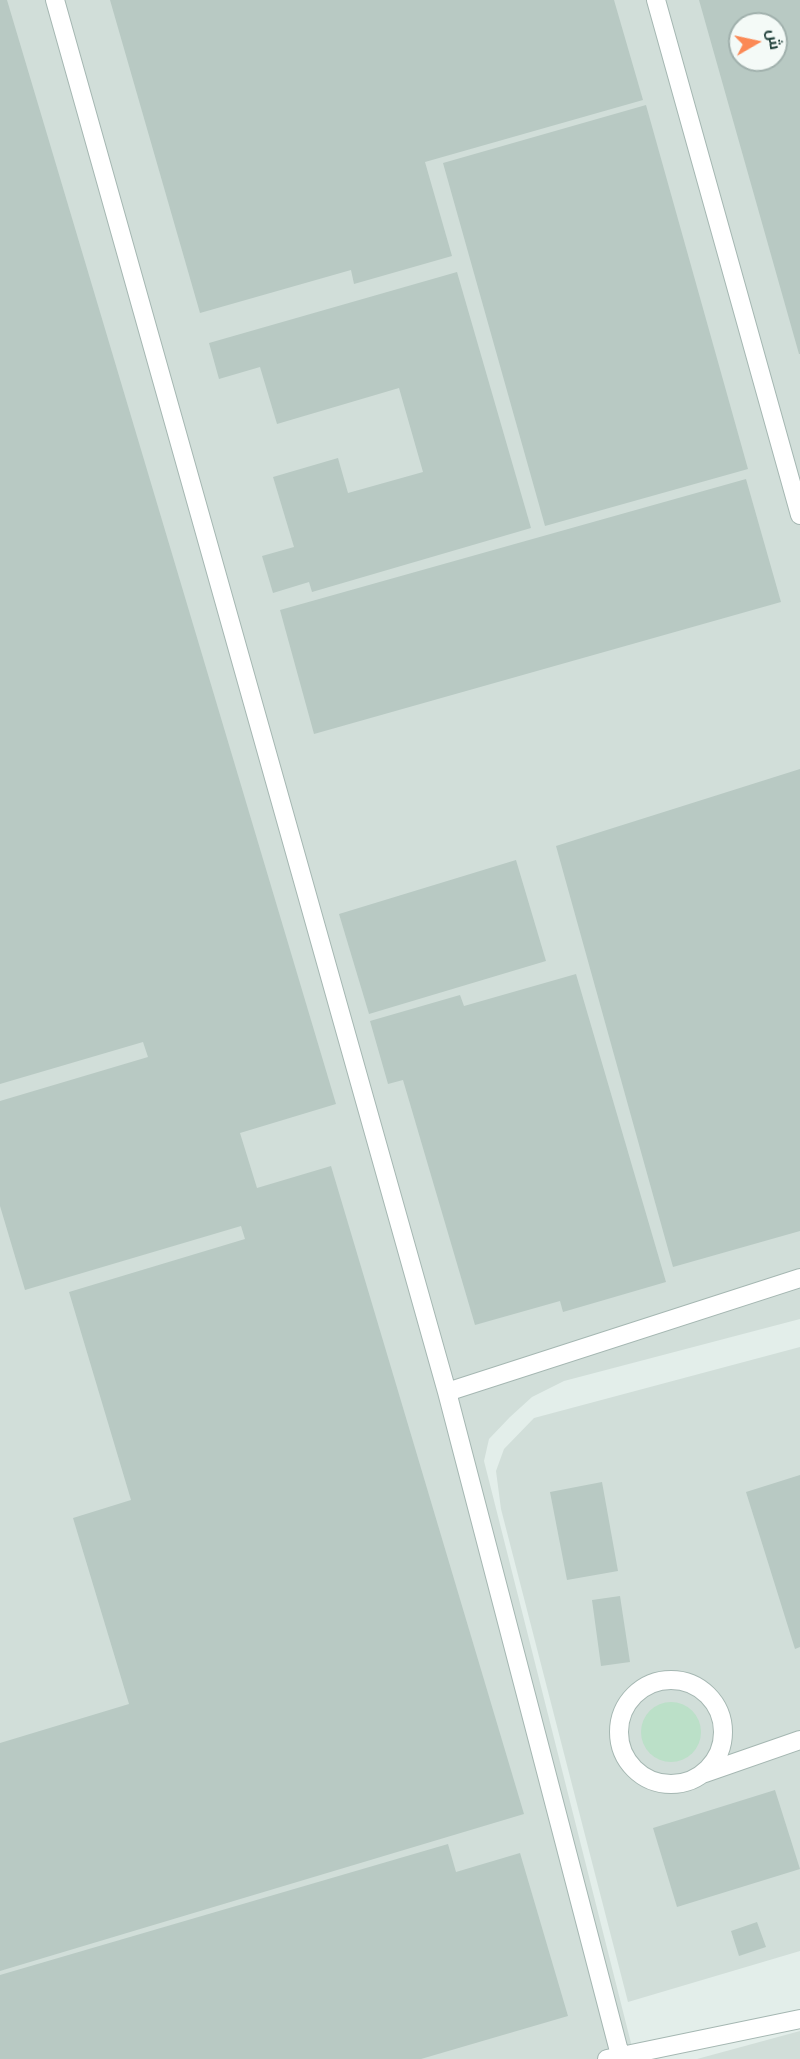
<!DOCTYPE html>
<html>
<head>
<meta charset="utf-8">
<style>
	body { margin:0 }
	#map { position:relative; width:800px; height:2059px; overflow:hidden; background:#e3eeea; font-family:"Nunito Sans",Cairo,sans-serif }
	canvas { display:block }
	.north { position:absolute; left:728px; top:12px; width:60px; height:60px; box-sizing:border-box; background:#f4faf7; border:2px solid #a0b0ac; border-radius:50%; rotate:81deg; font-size:16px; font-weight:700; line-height:24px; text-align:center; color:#21413b }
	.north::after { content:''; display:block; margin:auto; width:21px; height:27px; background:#fb8955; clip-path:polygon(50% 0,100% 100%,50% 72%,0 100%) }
</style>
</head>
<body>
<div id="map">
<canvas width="800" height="2059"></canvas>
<div class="north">ش</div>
</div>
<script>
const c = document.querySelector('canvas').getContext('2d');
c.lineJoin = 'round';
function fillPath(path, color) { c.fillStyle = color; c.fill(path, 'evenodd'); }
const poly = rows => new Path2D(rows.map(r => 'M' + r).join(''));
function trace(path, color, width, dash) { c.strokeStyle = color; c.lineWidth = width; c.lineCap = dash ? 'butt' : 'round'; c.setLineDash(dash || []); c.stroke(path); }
const built = poly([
	[0,0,800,0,800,1319,564,1381,532,1397,510,1417,489,1439,484,1461,635,2059,0,2059],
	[740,24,776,24,776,60,740,60],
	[800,1347,800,1951,628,2002,501,1509,496,1471,504,1449,534,1418],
	[800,2031,800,2059,697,2059]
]);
const green = poly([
	'641 1732a30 30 0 1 1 60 0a30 30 0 1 1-60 0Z'
]);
const building = poly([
	[0,0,7,0,336,1104,240,1133,257,1188,331,1166,524,1814,0,1971,0,1743,129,1704,73,1518,131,1500,69,1292,245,1239,241,1226,25,1290,0,1206,0,1101,148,1057,143,1042,0,1084],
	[110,0,614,0,643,100,425,162,452,256,354,284,351,270,200,313],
	[699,0,800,0,800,354,799,354],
	[740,24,776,24,776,60,740,60],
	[646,105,748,469,545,526,443,163],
	[457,272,531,528,312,592,309,582,273,593,262,556,294,547,273,477,338,458,348,493,423,472,399,388,277,424,260,367,219,379,209,343],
	[746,479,781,602,314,734,280,610],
	[800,769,800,1231,673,1267,556,846],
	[516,860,546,961,369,1014,339,914],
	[576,974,666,1282,563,1312,560,1301,475,1325,403,1080,388,1084,370,1021,460,995,464,1006],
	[800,1475,800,1647,795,1649,746,1492],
	[602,1482,618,1571,567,1580,550,1492],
	[620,1596,630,1662,601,1666,592,1600],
	[775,1790,800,1869,677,1907,653,1828],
	[448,1844,456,1872,520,1853,568,2016,421,2059,0,2059,0,1975],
	[757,1922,766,1947,739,1956,731,1931]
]);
const minor = poly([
	[55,0,447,1392,620,2055],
	[656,0,800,515],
	[447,1392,800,1278],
	'619 1732a52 52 0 1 1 104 0a52 52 0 1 1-104 0Z',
	[705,1773,800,1740],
	[607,2059,800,2019]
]);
fillPath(built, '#d1ded9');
fillPath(green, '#bbe0c8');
fillPath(building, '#b8c9c3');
trace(minor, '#a5b7b2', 20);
trace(minor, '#fff', 18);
</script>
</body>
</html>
